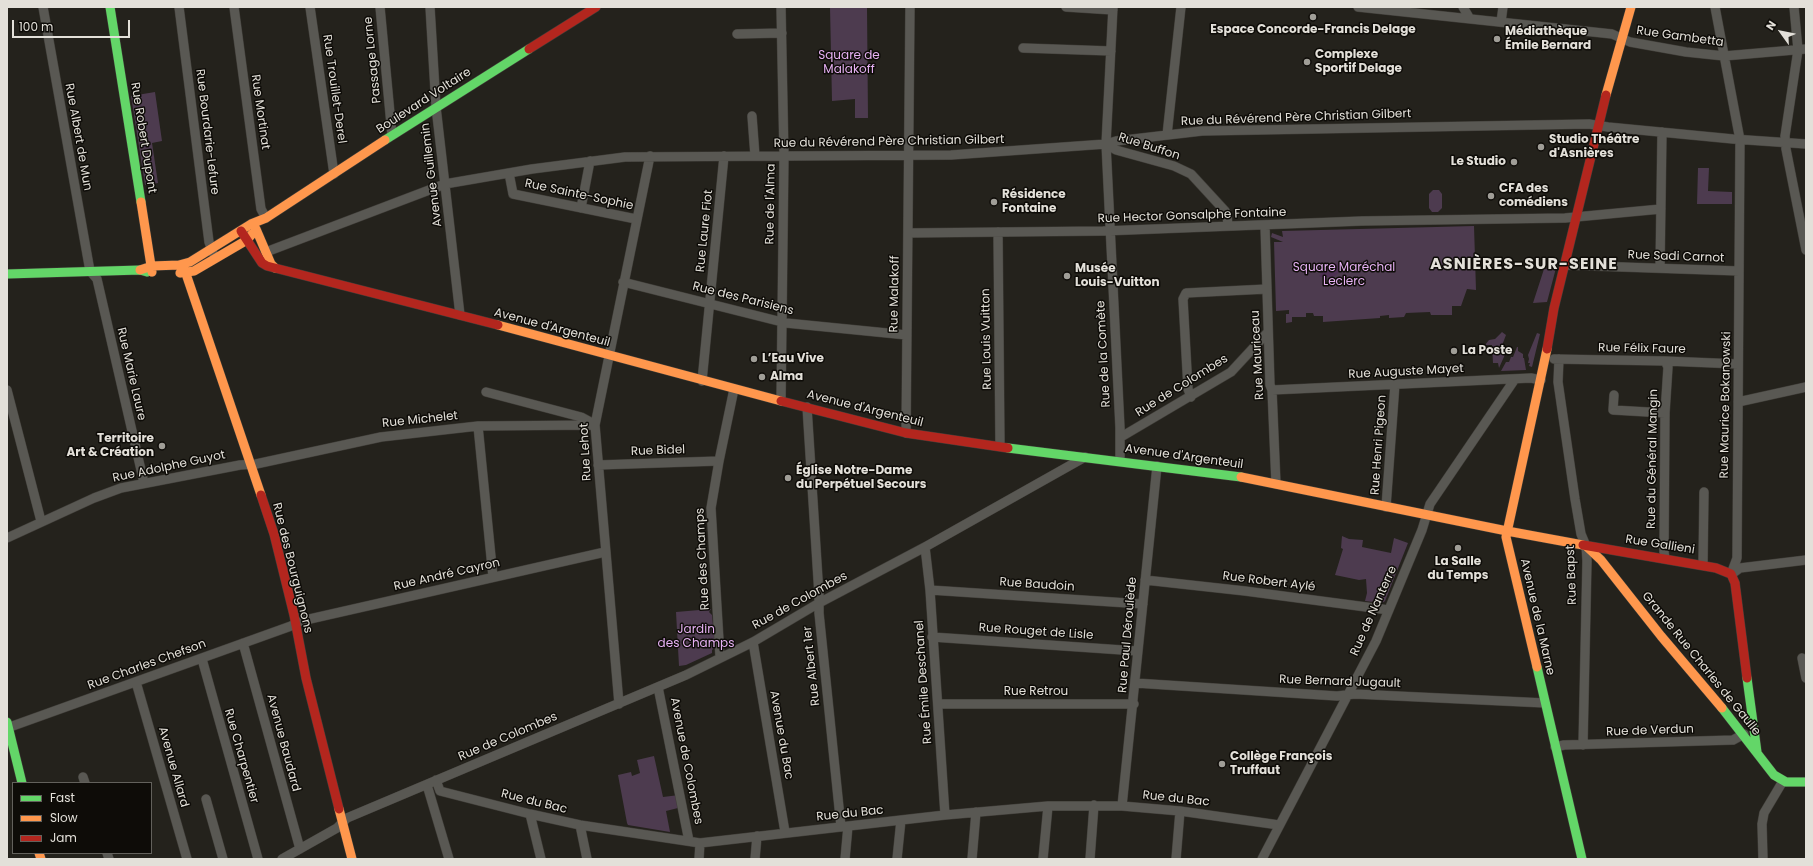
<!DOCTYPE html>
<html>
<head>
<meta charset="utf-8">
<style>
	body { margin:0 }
	#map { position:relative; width:1813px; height:866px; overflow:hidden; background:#24221c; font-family:Poppins,sans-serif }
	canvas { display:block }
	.frame { position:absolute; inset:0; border:8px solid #e3e0d9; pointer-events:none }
	.legend { position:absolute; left:12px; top:782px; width:140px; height:72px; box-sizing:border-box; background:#0e0c08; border:1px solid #63615c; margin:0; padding:5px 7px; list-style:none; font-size:12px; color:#e3e0d9 }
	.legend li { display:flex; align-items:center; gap:8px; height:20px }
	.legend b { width:20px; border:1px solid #63615c }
	.north { position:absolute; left:1761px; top:12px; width:40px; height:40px; -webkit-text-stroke:3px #0e0c08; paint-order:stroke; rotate:303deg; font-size:11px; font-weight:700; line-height:16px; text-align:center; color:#e3e0d9 }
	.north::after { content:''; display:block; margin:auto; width:14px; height:18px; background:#e3e0d9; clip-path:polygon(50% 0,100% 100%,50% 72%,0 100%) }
	.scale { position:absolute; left:12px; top:20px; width:118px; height:18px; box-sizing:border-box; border:2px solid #e3e0d9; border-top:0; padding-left:5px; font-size:12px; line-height:14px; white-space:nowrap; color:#e3e0d9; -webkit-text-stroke:3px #0e0c08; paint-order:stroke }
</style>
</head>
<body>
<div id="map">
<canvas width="1813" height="866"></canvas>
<div class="frame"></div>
<ul class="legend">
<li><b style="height:5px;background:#63d668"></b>Fast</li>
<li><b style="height:5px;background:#ff974d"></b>Slow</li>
<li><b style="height:5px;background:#b3261e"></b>Jam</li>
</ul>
<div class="north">N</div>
<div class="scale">100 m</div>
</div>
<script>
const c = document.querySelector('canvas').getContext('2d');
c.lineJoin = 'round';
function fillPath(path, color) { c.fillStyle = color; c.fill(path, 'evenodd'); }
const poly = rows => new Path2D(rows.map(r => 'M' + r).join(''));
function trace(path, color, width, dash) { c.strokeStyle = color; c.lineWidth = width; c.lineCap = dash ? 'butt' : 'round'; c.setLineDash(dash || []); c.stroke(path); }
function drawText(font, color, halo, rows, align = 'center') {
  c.font = font + ' Poppins,sans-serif'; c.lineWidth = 3; c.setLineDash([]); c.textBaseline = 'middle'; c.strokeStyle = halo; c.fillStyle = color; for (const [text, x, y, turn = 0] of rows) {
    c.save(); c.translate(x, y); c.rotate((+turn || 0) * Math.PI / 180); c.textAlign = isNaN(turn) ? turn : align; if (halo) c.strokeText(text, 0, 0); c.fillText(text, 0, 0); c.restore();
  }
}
const green = poly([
	[830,7,867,7,868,118,855,118,855,99,832,101],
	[155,92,162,141,152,143,158,183,145,185,131,96],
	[1698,168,1709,168,1708,191,1732,192,1732,204,1697,204],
	[1433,190,1439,190,1442,194,1442,208,1438,212,1432,212,1429,208,1429,194],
	[1474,226,1476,290,1467,289,1461,306,1452,306,1452,315,1431,315,1430,312,1406,313,1404,317,1389,318,1389,315,1380,316,1380,318,1323,322,1323,316,1314,316,1313,313,1306,313,1306,317,1292,317,1292,322,1286,323,1286,314,1289,314,1289,310,1276,311,1274,242,1283,242,1271,237,1272,233,1283,237,1282,231],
	[1556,268,1547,302,1533,303,1544,269],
	[1502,332,1506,335,1501,348,1507,350,1499,368,1498,363,1493,363,1492,345,1485,345,1489,340,1495,339],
	[1537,333,1540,334,1532,367,1529,366,1530,363,1528,363,1529,359,1528,355],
	[1517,347,1518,347,1518,351,1523,354,1523,358,1524,358,1526,370,1501,371,1506,362,1509,362,1511,357,1513,357],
	[1342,536,1349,539,1363,540,1362,547,1391,553,1394,538,1408,543,1385,601,1382,603,1365,601,1367,593,1366,579,1359,580,1335,575,1343,549,1341,548],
	[711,609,709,612,712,615,715,647,712,650,712,653,686,665,679,666,676,612],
	[654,756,663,797,679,795,682,807,666,811,670,832,628,825,627,823,618,775,631,772,632,776,640,773,637,760]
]);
const water = poly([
	[1320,262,1329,265,1334,263,1337,263,1341,271,1333,277,1321,277,1319,276,1321,274,1317,269,1317,266]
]);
const street = poly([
	[43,7,90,271,97,279,144,483],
	[179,7,209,242,213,253],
	[234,7,261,209,266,218],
	[310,7,334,174],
	[380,7,392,135],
	[430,7,436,107,460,315],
	[1066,7,1113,10],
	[1113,7,1106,144,1120,428,1120,461],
	[1358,7,1612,34,1630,42,1686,52,1724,56,1806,49],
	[1463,7,1470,19],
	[1715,7,1740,140,1737,558,1731,574],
	[1794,7,1798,50,1785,136,1786,149,1806,250],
	[1501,22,1503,7],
	[737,34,782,33],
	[1023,48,1111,51],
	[752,116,755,156],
	[1167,135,1181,7],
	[1106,144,1116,150,1174,166,1191,174,1225,211,1227,215,1228,226],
	[509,173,513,194,636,219],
	[581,208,590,161],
	[1265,226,1270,385,1272,390,1276,484],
	[998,232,1000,446],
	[908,233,1103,231,1362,221,1565,218,1661,209],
	[266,252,445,184,532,169,625,157,951,155,1106,144,1116,141,1202,131,1589,124,1608,127,1733,139,1806,144],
	[1564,265,1739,271],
	[1660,268,1662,132],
	[623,282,786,323,907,335],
	[1554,359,1665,361,1738,364],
	[1559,359,1558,382,1575,499,1581,534,1586,546,1587,561,1583,745],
	[1665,361,1668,367,1665,413,1664,552,1665,558],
	[702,381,724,156],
	[7,390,41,521],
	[1272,390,1531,378,1541,380],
	[486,392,581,417,594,424],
	[1614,395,1613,410,1665,413],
	[1191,397,1188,389,1183,299,1186,293,1267,289],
	[781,401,784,156,781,7],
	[1738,402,1806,387],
	[807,407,819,595,819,613,841,827],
	[478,426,493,577],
	[906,433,910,7],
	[1121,437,1231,372,1268,332],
	[598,465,719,461],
	[1386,507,1395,384],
	[7,538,94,498,121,488,240,465,256,464,381,437,478,426,595,425],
	[925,547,930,590,945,815],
	[1703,564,1704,492],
	[1732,574,1740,568,1806,560],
	[1145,580,1245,591,1389,610],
	[930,590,1143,604],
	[932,637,1137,651],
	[753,642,785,832],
	[243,643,300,849],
	[720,657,711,508,719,461,734,389],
	[1802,658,1806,678],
	[202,659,258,859],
	[136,682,187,859],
	[1135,683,1337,696,1355,694,1545,703],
	[658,687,689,841],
	[619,704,595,425,650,156],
	[938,704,1134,704],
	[7,728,291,626,301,621,605,552],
	[1555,747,1564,745,1733,740,1744,734],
	[83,777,85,783],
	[436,780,440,791,530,814,580,825,700,843,945,815,1048,806,1122,806,1180,811,1279,825],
	[427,785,449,859],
	[206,799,223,859],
	[1122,806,1157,466],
	[530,814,541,859],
	[580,825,587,859],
	[107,853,109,859],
	[282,859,337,828,347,818,686,675,753,642,819,603,925,547,1085,457],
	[699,859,700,843],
	[755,859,757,836],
	[845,859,848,826],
	[897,859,901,820],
	[972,859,976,812],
	[1043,859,1048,806],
	[1090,859,1094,805],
	[1176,859,1180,811],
	[1262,859,1376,641,1422,530,1430,504,1515,379],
	[1763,859,1762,824,1764,813,1783,781]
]);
const fast = poly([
	[110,7,141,202],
	[385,140,529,49],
	[7,274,140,270,147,272],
	[1008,448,1241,477],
	[1537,667,1582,859],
	[1747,678,1757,752],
	[1722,708,1774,775,1786,782,1806,782],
	[7,722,22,783]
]);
const slow = poly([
	[1606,95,1631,7],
	[141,202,152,272],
	[252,224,256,229,271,264,275,268],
	[183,265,261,495],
	[140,270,152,266,179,265,190,262,251,224,266,218,385,140],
	[180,273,194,271,247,240,252,234],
	[498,325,781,401],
	[1241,477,1507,531,1583,545],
	[1586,546,1601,560,1661,636,1722,708],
	[1537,667,1506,537,1547,349],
	[339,809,352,859],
	[39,853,41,859]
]);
const jam = poly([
	[529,49,596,7],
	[241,231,262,263,267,266,498,325],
	[1547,349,1554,308,1606,95],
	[781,401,906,433,1008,448],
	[261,495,274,534,294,615,306,678,339,809],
	[1583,545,1716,568,1731,574,1735,583,1747,678]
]);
const markers = [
	[1313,17,4,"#a09e97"],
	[1497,39,4,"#a09e97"],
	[1307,62,4,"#a09e97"],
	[1541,147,4,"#a09e97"],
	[1514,162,4,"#a09e97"],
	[1491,196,4,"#a09e97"],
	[994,202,4,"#a09e97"],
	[1067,276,4,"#a09e97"],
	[1454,351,4,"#a09e97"],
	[754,359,4,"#a09e97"],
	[762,377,4,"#a09e97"],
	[162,446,4,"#a09e97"],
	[788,478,4,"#a09e97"],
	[1458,548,4,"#a09e97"],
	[1222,764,4,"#a09e97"]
];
const poiNames = [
	["Espace Concorde-Francis Delage",1313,30,"center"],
	["Médiathèque",1505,32],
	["Émile Bernard",1505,46],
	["Complexe",1315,55],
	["Sportif Delage",1315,69],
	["Studio Théâtre",1549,140],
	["d'Asnières",1549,154],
	["Le Studio",1506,162,"right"],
	["CFA des",1499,189],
	["comédiens",1499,203],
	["Résidence",1002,195],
	["Fontaine",1002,209],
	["Musée",1075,269],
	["Louis-Vuitton",1075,283],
	["La Poste",1462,351],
	["L’Eau Vive",762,359],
	["Alma",770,377],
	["Territoire",154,439,"right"],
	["Art & Création",154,453,"right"],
	["Église Notre-Dame",796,471],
	["du Perpétuel Secours",796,485],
	["La Salle",1458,562,"center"],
	["du Temps",1458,576,"center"],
	["Collège François",1230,757],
	["Truffaut",1230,771]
];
const streetNames = [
	["Rue Gambetta",1680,37,8],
	["Passage Lorne",373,60,-96],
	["Rue Trouillet-Derel",334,89,82],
	["Boulevard Voltaire",424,101,-33],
	["Rue Mortinat",260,112,82],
	["Rue du Révérend Père Christian Gilbert",1296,118,-2],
	["Rue Bourdarie-Lefure",207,132,83],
	["Rue Albert de Mun",78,137,80],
	["Rue Robert Dupont",143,138,81],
	["Rue du Révérend Père Christian Gilbert",889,142,-1],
	["Rue Buffon",1149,147,18],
	["Avenue Guillemin",432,175,-97],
	["Rue Sainte-Sophie",579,195,12],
	["Rue de l'Alma",771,204,-89],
	["Rue Hector Gonsalphe Fontaine",1192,216,-2],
	["Rue Laure Fiot",705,231,-84],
	["Rue Sadi Carnot",1676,257,2],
	["Rue Malakoff",895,294,-89],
	["Rue des Parisiens",743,299,14],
	["Avenue d'Argenteuil",552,328,15],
	["Rue Louis Vuitton",987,339,-91],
	["Rue Félix Faure",1642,349,1],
	["Rue de la Comète",1104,354,-93],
	["Rue Mauriceau",1258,355,-93],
	["Rue Auguste Mayet",1406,372,-3],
	["Rue Marie Laure",131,374,77],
	["Rue de Colombes",1182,386,-32],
	["Rue Maurice Bokanowski",1726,405,-89],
	["Avenue d'Argenteuil",865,409,14],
	["Rue Michelet",420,420,-6],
	["Rue Henri Pigeon",1379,445,-86],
	["Rue Bidel",658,451,-2],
	["Rue Lehot",586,452,-93],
	["Avenue d'Argenteuil",1184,457,8],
	["Rue du Général Mangin",1653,459,-89],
	["Rue Adolphe Guyot",169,467,-12],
	["Rue Gallieni",1660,545,9],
	["Rue des Champs",703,559,-93],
	["Rue des Bourguignons",292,568,76],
	["Rue André Cayron",447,575,-13],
	["Rue Bapst",1572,575,-92],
	["Rue Robert Aylé",1269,582,7],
	["Rue Baudoin",1037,585,4],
	["Rue de Colombes",800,601,-29],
	["Rue de Nanterre",1374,611,-66],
	["Avenue de la Marne",1537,617,77],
	["Rue Rouget de Lisle",1036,632,4],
	["Rue Paul Déroulède",1128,635,-85],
	["Grande Rue Charles de Gaulle",1701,664,51],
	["Rue Charles Chefson",147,665,-20],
	["Rue Albert 1er",812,666,-96],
	["Rue Émile Deschanel",924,682,-94],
	["Rue Bernard Jugault",1340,682,2],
	["Rue Retrou",1036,692],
	["Rue de Verdun",1650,731,-2],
	["Avenue du Bac",781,735,80],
	["Rue de Colombes",508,737,-23],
	["Avenue Baudard",283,743,75],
	["Rue Charpentier",241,756,74],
	["Avenue de Colombes",686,761,79],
	["Avenue Allard",173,767,74],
	["Rue du Bac",1176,799,6],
	["Rue du Bac",534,802,14],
	["Rue du Bac",850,814,-6]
];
const parkNames = [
	["Square de",849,56],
	["Malakoff",849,70],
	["Square Maréchal",1344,268],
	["Leclerc",1344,282],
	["Jardin",696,630],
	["des Champs",696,644]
];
const districtNames = [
	["ASNIÈRES-SUR-SEINE",1524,265]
];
fillPath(green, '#4d3b4f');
fillPath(water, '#4d3053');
trace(street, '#403e39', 10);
trace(fast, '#403e39', 10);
trace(slow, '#403e39', 10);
trace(jam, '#403e39', 10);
trace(street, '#595853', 9);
trace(fast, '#63d668', 9);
trace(slow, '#ff974d', 9);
trace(jam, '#b3261e', 9);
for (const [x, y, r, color] of markers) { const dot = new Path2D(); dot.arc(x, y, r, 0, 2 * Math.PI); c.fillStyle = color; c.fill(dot); trace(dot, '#0e0c08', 1.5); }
drawText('bold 12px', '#e3e0d9', '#0e0c08', poiNames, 'left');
drawText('12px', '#e3e0d9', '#0e0c08', streetNames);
drawText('12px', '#e6b1f3', '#0e0c08', parkNames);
c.letterSpacing = '1px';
drawText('bold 16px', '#e3e0d9', '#0e0c08', districtNames);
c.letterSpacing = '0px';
</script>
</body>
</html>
